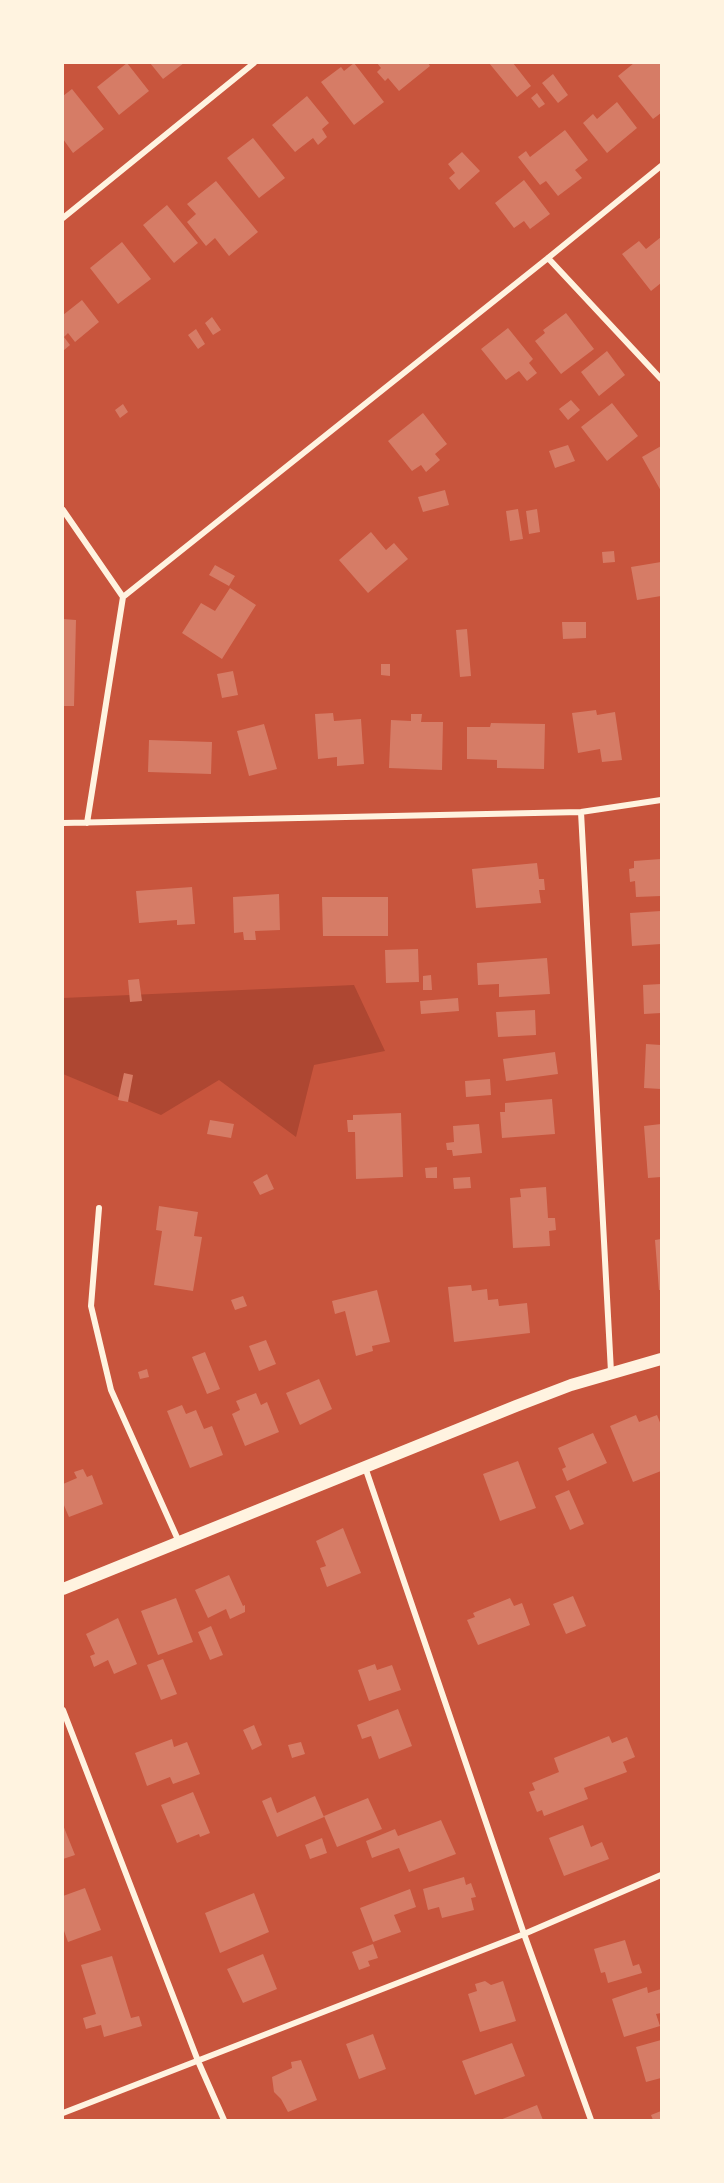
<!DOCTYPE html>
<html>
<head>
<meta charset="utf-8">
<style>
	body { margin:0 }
	#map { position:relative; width:724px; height:2183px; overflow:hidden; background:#c8553d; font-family:"Public Sans",sans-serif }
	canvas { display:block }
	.frame { position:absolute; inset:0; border:64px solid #fff3e0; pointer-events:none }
</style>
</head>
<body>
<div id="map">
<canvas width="724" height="2183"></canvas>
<div class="frame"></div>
</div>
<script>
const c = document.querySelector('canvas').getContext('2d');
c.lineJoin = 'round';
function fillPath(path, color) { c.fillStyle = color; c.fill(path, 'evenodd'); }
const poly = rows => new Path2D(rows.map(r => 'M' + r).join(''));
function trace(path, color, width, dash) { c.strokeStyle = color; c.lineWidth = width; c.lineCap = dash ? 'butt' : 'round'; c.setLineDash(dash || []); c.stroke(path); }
const green = poly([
	[354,985,385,1051,314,1065,296,1137,219,1080,161,1115,63,1074,63,998]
]);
const building = poly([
	[127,63,149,91,119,115,97,87],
	[150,63,184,63,163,79],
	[354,63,384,102,354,125,321,82,341,67,344,71],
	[377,63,428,63,430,66,399,91,388,78,385,81,377,72,381,68],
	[489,63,513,63,531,86,517,97],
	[634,63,661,63,661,113,653,119,618,76],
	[553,74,568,95,558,103,542,83],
	[72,89,104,129,73,153,63,139,63,96],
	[537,93,545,104,539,108,531,98],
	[307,96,329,123,322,129,327,137,318,145,313,138,295,152,272,125],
	[617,102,637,128,607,153,583,123,593,114,597,119],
	[565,130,588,160,575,170,582,178,558,196,546,181,540,185,518,157,526,151,530,157],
	[253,138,285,178,259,198,227,158],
	[462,152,480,171,459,190,449,178,455,173,448,164],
	[524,180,550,214,530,229,524,221,514,228,495,203],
	[216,181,258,232,229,256,215,238,206,246,187,222,196,214,187,204],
	[167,205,198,243,174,263,143,225],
	[661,237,661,283,651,291,622,254,639,241,646,249],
	[122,242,151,279,118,304,90,268],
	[82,300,99,322,75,342,68,333,64,337,70,345,63,351,63,315],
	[566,313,594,349,561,374,535,341,545,333,543,330],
	[212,317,221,330,213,335,205,323],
	[508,328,533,359,529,363,537,373,527,381,519,371,506,380,481,349],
	[196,329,205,344,198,349,188,335],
	[607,351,625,375,599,396,581,372],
	[571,400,580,410,568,420,559,409],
	[612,403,638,436,607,461,581,427],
	[123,404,128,412,120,418,115,410],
	[423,413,447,444,435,454,440,460,426,472,421,465,412,471,388,441],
	[568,445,575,461,555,468,549,451],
	[661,446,661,491,642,457],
	[445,490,449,505,423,512,418,497],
	[518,509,523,539,510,541,506,511],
	[537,509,540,532,529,534,526,511],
	[371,532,386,550,394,543,408,559,368,593,339,560],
	[614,551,615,562,603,563,602,552],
	[661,562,661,596,637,600,631,567],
	[215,565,235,576,229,586,209,575],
	[230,588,256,605,222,659,182,633,201,603,215,611],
	[63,619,76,620,74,706,63,706],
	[562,622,586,622,586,638,563,639],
	[467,629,471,676,460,677,456,630],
	[381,664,390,664,390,676,381,675],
	[233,671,238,695,222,698,217,674],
	[596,710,597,715,615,712,622,760,602,762,600,749,578,753,572,713],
	[333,713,334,721,361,719,364,764,337,766,337,757,318,759,315,714],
	[411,714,422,714,421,722,443,722,442,770,389,768,391,720,411,721],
	[491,723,545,724,544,769,497,768,497,760,467,759,467,727,490,727],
	[264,724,277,769,249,776,237,731],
	[149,740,212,742,211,774,148,772],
	[661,859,661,896,636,897,635,881,630,882,629,869,634,868,634,861],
	[537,863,539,879,544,879,545,890,539,890,541,903,476,908,472,869],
	[192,887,195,924,177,925,177,920,139,923,136,891],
	[279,894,280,930,255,931,256,940,244,940,243,932,234,933,233,897],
	[322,897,388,897,388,936,323,936],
	[661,911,661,944,632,946,630,913],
	[418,949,419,982,386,983,385,950],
	[547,958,550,994,499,997,499,984,478,985,477,963],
	[431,975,432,990,423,990,423,976],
	[139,979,142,1001,130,1002,128,980],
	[661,984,661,1013,644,1014,643,985],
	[458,998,459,1011,421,1014,420,1001],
	[535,1010,536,1035,498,1037,496,1012],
	[646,1044,661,1045,661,1089,644,1088],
	[555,1052,558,1074,506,1081,503,1059],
	[124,1073,133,1075,128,1102,118,1100],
	[490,1079,491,1095,466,1097,465,1081],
	[552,1099,555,1134,502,1138,500,1112,505,1112,505,1103],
	[401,1113,403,1177,356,1179,355,1132,348,1132,347,1120,353,1120,353,1115],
	[210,1120,234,1124,231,1138,207,1134],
	[479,1124,482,1153,453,1156,452,1150,447,1150,446,1143,454,1142,453,1126],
	[661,1124,661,1177,648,1178,644,1126],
	[437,1167,437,1178,426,1178,425,1168],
	[267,1174,274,1189,260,1195,253,1182],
	[470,1177,471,1188,454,1189,453,1178],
	[546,1187,548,1218,555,1218,556,1230,549,1231,550,1246,513,1248,510,1198,521,1197,520,1189],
	[159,1206,198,1212,194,1236,202,1237,193,1291,154,1285,162,1231,156,1230],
	[661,1239,661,1290,659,1290,655,1240],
	[471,1285,472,1291,487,1289,488,1300,498,1299,499,1306,527,1303,530,1333,454,1342,448,1287],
	[377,1290,390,1342,372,1346,373,1351,356,1356,345,1311,335,1314,332,1301],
	[243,1296,247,1306,235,1310,231,1300],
	[266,1340,276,1364,259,1371,249,1346],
	[205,1352,220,1389,207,1394,192,1357],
	[147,1369,149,1377,140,1379,138,1372],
	[319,1379,332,1409,300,1425,286,1393],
	[256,1393,261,1405,267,1402,279,1432,245,1446,232,1414,240,1410,236,1401],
	[182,1405,186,1414,196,1410,204,1429,212,1426,223,1455,190,1468,167,1411],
	[636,1415,639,1422,657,1415,661,1425,661,1471,633,1482,610,1426],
	[593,1433,607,1463,567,1481,562,1469,566,1467,558,1448],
	[518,1461,536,1508,500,1521,483,1474],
	[83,1469,87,1477,92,1475,103,1504,69,1517,63,1503,63,1484,77,1478,74,1472],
	[569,1490,584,1524,570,1530,555,1496],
	[343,1528,361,1573,327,1587,320,1568,326,1566,316,1541],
	[229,1575,243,1606,245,1605,245,1612,230,1619,226,1609,208,1618,195,1590],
	[573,1596,586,1626,566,1634,553,1604],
	[176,1598,193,1642,158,1655,141,1611],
	[510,1598,514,1606,522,1603,530,1625,478,1645,467,1620,475,1617,473,1613],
	[118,1618,137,1664,114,1674,108,1660,94,1667,90,1656,95,1654,86,1634],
	[211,1626,223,1655,210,1660,198,1632],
	[163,1659,177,1694,161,1700,147,1665],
	[375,1664,377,1670,392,1665,401,1690,369,1701,358,1670],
	[398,1709,412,1746,379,1759,371,1736,362,1739,357,1725],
	[254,1725,262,1745,252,1750,243,1730],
	[609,1736,612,1743,627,1737,635,1757,623,1762,627,1772,584,1788,588,1799,544,1816,542,1810,537,1812,529,1792,535,1790,532,1783,559,1772,554,1758],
	[172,1739,174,1747,187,1742,200,1774,173,1784,170,1777,147,1786,135,1753],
	[301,1742,305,1754,292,1758,288,1745],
	[193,1792,210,1833,200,1837,199,1834,177,1843,161,1805],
	[315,1796,324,1817,277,1837,262,1801,271,1797,277,1813],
	[368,1798,382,1829,337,1847,324,1816],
	[441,1820,456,1854,409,1872,399,1848,372,1858,366,1841,395,1829,398,1836],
	[63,1825,75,1855,63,1859],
	[583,1825,591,1847,602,1842,609,1859,564,1876,549,1838],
	[322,1838,327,1853,310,1859,305,1845],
	[464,1877,466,1885,471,1883,476,1897,471,1898,474,1910,442,1918,439,1907,428,1910,423,1889],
	[85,1888,101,1930,68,1942,63,1928,63,1896],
	[410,1889,416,1907,394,1915,401,1932,373,1942,360,1908],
	[254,1893,269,1932,220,1953,205,1913],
	[625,1940,633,1966,639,1964,642,1973,608,1983,605,1972,601,1973,594,1949],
	[373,1944,378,1958,368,1961,370,1966,359,1970,352,1952],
	[263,1954,277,1989,243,2003,227,1969],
	[112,1956,131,2018,139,2016,142,2026,104,2037,101,2025,86,2029,83,2018,96,2014,81,1965],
	[485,1981,491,1985,503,1981,516,2021,480,2032,468,1994,477,1991,475,1984],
	[647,1987,648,1993,661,1989,661,2013,656,2014,660,2026,624,2037,612,1999],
	[373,2034,386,2069,359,2079,346,2044],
	[661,2040,661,2078,646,2082,636,2047],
	[512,2043,525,2076,475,2095,462,2061],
	[301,2060,317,2100,288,2112,281,2099,274,2092,272,2077,292,2068,291,2062],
	[537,2105,543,2120,500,2120],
	[661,2111,661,2120,653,2120,651,2115]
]);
const minor = poly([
	[63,218,254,63],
	[548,258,661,379],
	[63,510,123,597,87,823],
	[123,597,548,258,661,166],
	[581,812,611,1372],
	[63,823,581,812,661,800],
	[99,1208,91,1306,111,1390,179,1542],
	[365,1467,524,1934,591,2120],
	[63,1710,198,2061,224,2120],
	[63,2113,524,1934,661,1875]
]);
const secondary = poly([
	[63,1589,516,1406,571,1385,661,1359]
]);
fillPath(green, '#ae4732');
fillPath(building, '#d67c66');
trace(minor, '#fff3e0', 6);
trace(secondary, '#fff3e0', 12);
</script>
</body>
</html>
